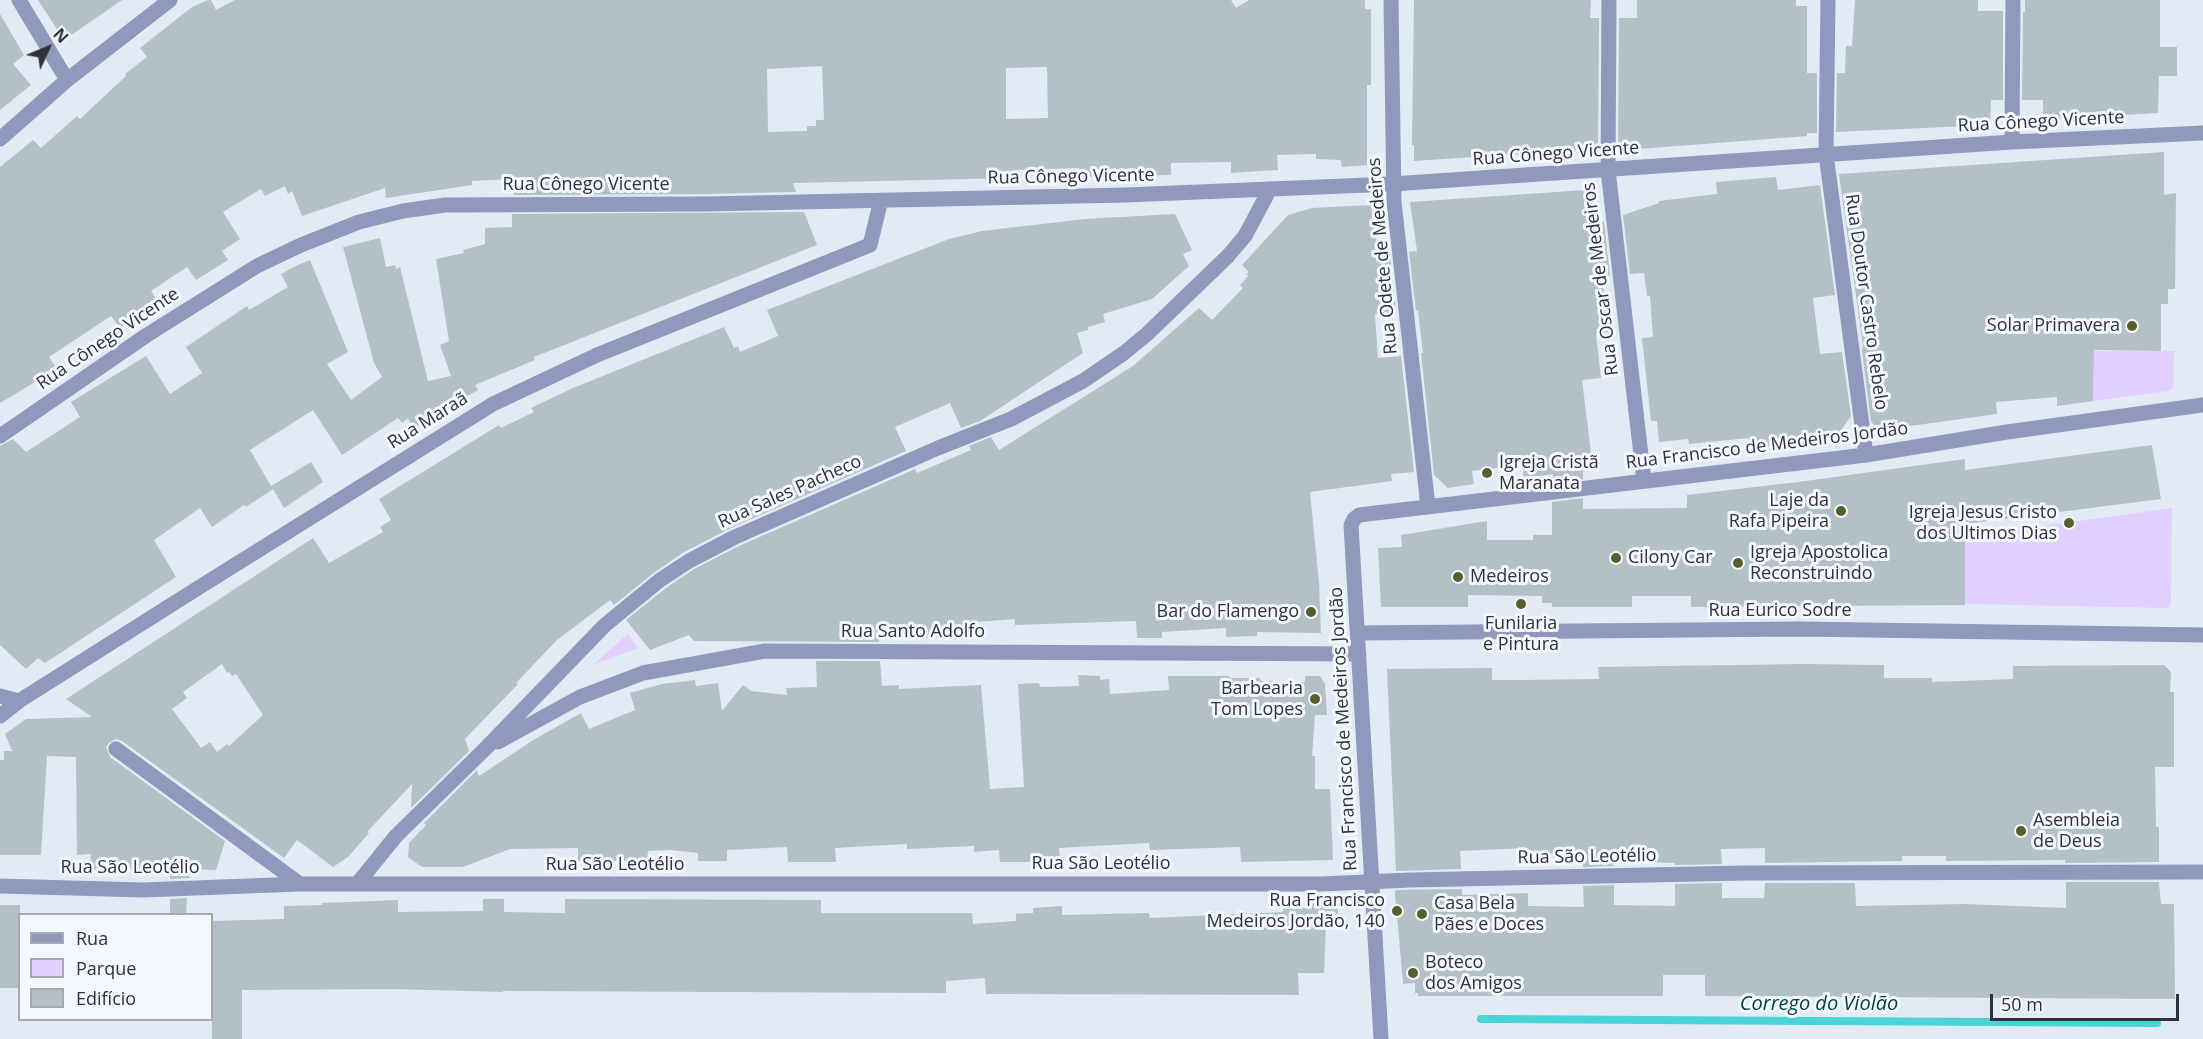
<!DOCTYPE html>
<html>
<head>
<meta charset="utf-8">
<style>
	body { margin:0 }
	#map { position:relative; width:2203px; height:1039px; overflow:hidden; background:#e2ebf5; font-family:"Open Sans",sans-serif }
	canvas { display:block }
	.legend { position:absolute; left:18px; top:913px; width:195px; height:108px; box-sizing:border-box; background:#f3f8fe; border:2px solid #a5a9ae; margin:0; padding:8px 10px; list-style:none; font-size:18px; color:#2f3236 }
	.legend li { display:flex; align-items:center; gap:12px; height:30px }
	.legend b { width:30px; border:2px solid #a5a9ae }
	.north { position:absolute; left:18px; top:18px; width:60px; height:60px; -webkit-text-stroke:4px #f3f8fe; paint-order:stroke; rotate:46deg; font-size:16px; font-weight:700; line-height:24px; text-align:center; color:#2f3236 }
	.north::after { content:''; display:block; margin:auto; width:21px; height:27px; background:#2f3236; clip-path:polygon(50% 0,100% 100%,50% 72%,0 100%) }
	.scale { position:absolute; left:1990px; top:994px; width:189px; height:27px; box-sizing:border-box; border:3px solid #2f3236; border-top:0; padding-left:8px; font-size:18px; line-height:21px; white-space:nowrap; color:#2f3236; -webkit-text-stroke:4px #f3f8fe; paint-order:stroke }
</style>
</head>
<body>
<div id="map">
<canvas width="2203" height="1039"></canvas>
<ul class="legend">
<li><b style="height:8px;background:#9098bb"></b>Rua</li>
<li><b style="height:16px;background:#e1cfff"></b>Parque</li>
<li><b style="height:16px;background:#b3c0c5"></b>Edifício</li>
</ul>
<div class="north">N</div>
<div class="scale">50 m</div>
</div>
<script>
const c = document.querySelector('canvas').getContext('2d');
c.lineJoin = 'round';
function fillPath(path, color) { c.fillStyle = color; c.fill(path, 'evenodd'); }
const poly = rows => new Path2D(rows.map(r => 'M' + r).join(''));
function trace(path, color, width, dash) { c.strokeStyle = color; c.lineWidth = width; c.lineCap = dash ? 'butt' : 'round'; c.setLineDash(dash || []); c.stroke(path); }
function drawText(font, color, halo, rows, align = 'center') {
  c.font = font + ' "Open Sans",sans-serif'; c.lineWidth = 6; c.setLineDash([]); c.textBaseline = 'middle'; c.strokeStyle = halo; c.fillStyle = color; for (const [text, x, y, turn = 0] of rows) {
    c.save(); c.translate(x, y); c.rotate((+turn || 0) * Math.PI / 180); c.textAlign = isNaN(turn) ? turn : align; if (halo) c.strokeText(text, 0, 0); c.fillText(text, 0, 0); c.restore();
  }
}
const green = poly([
	[2094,351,2174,351,2173,388,2168,391,2093,401],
	[2172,508,2171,602,2169,606,2166,608,1965,604,1965,537],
	[628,634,638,648,593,665]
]);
const stream = poly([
	[1481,1019,2157,1023]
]);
const building = poly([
	[38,0,122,0,64,40],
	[208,0,211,0,216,10,235,0,1231,0,1236,8,1249,0,1365,0,1365,9,1371,9,1371,85,1367,85,1367,165,1342,167,1341,160,1316,159,1316,154,1277,155,1278,170,1260,171,1231,173,1231,162,1171,163,1171,175,1080,177,1079,168,1014,170,1014,178,793,183,796,192,706,194,514,195,511,179,472,181,472,185,386,198,385,188,302,216,292,191,288,194,285,186,265,196,261,189,223,212,240,239,222,251,228,260,196,280,187,267,151,291,159,303,120,328,111,316,49,357,57,369,0,403,0,167,33,140,41,148,77,116,80,119,126,76,125,74,147,57,140,48,192,7],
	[822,66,824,120,816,120,816,126,807,126,807,131,768,132,767,69],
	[1047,67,1048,118,1006,119,1006,68],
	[1414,0,1591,0,1590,18,1599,18,1598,149,1414,161,1414,145,1412,145],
	[1637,0,1796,0,1796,6,1807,6,1807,73,1817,73,1817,133,1807,133,1807,136,1665,147,1622,150,1622,147,1618,147,1619,18,1637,18],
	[1855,0,1978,0,1978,11,2003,11,2003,100,1991,100,1990,125,1836,132,1837,73,1845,73,1846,46,1852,46],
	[2025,0,2160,0,2160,47,2177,47,2177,76,2159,76,2158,113,2043,120,2043,100,2022,100,2023,12,2025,12],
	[0,14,24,55,13,64,31,85,0,110],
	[2164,152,2164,195,2176,193,2175,289,2168,289,2168,304,2161,304,2161,351,2094,350,2093,401,2057,406,2057,397,1996,402,1997,414,1881,430,1871,422,1862,350,1863,346,1839,174],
	[1776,177,1778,190,1820,185,1835,295,1813,298,1820,354,1842,352,1851,416,1835,439,1749,449,1748,438,1689,444,1688,439,1659,442,1657,421,1651,421,1642,338,1653,337,1650,296,1647,296,1644,273,1630,274,1623,215,1659,203,1659,201,1717,194,1716,182],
	[1586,190,1588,209,1594,208,1596,224,1604,222,1610,276,1602,277,1609,332,1596,334,1601,378,1582,380,1593,469,1583,470,1583,479,1552,482,1553,474,1524,478,1522,465,1472,471,1474,484,1448,488,1434,475,1421,353,1423,353,1418,310,1416,311,1409,252,1417,251,1410,202],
	[1371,205,1378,257,1390,255,1396,312,1375,314,1378,358,1401,356,1414,472,1391,474,1392,481,1310,492,1319,583,1321,633,1257,632,1257,636,1226,637,1226,628,1162,632,1162,638,1137,638,1136,621,1015,625,1015,619,976,622,978,638,879,638,879,642,694,641,689,635,650,650,626,620,666,588,694,569,739,546,915,469,917,473,971,450,969,446,991,437,999,450,1133,366,1199,308,1212,320,1243,288,1240,285,1248,276,1246,274,1249,272,1242,265,1288,215,1312,208],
	[804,212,817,245,534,357,535,360,475,385,478,390,460,400,460,398,413,429,408,418,402,423,398,418,342,455,313,410,250,450,271,486,311,462,323,482,284,508,273,489,246,507,244,505,212,527,200,508,154,540,176,577,45,663,38,658,26,669,0,645,0,446,13,439,26,452,80,417,71,402,146,356,170,394,202,373,186,347,247,306,249,310,288,287,281,274,298,265,310,260,348,352,327,364,351,400,382,377,374,363,343,247,380,238,386,267,395,265,396,269,400,267,428,381,451,376,440,345,449,341,436,259,464,253,463,250,485,244,485,228,512,227,512,214],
	[1175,214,1192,250,1183,254,1189,266,1152,299,1103,314,1105,322,1088,327,1088,330,1077,333,1083,353,980,421,961,428,950,403,895,427,906,451,731,528,684,552,655,572,614,605,610,600,557,640,516,683,518,684,465,739,469,751,411,808,412,784,367,832,369,833,348,857,333,867,297,840,284,858,122,741,116,739,109,743,106,747,110,757,225,841,216,870,190,869,189,878,170,879,170,869,90,870,91,854,77,855,76,757,47,756,41,855,0,855,0,760,4,760,4,751,12,751,5,734,26,719,92,717,66,699,313,538,329,563,383,532,380,527,391,520,379,499,499,425,501,428,534,412,531,408,573,388,724,327,734,348,738,346,740,352,778,336,767,310,949,239,982,231,1085,219],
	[222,664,227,673,229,672,232,676,236,674,263,715,229,746,227,744,217,752,210,742,201,748,172,709,187,698,183,692],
	[2152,445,2161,499,1965,524,1965,605,1691,607,1691,596,1632,596,1632,607,1552,607,1552,603,1542,603,1542,596,1468,595,1468,607,1381,607,1378,548,1402,547,1401,535,1487,521,1487,540,1533,540,1533,535,1552,535,1552,502,1583,498,1583,509,1687,508,1687,495,1695,494,1798,482,1965,459,1965,470],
	[816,661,880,661,882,686,899,685,899,689,981,685,990,789,1024,787,1018,684,1039,683,1040,687,1079,686,1078,675,1100,676,1100,680,1109,679,1110,694,1169,690,1168,676,1230,676,1230,678,1260,678,1261,681,1305,682,1305,676,1320,676,1325,684,1327,715,1315,715,1312,756,1315,756,1315,789,1330,789,1333,860,1241,862,1240,847,1150,850,1149,843,1059,848,1060,862,1000,862,999,850,974,852,974,846,907,849,907,844,835,848,836,862,788,862,787,847,727,850,727,861,698,861,698,853,670,850,648,851,647,861,578,861,578,848,510,849,463,867,422,867,408,857,409,843,426,825,424,823,477,770,479,776,535,739,581,713,589,729,635,710,630,693,662,684,695,680,696,686,718,683,722,711,743,685,751,691,787,695,786,688,817,687],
	[1803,664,1884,665,1884,678,1932,678,1932,682,2013,679,2013,666,2164,665,2171,672,2170,692,2174,692,2174,767,2155,767,2156,827,2159,827,2159,862,2065,863,2065,860,1946,861,1946,856,1902,856,1902,861,1765,863,1765,848,1721,849,1722,864,1675,865,1675,863,1614,861,1614,866,1583,867,1582,862,1553,863,1553,854,1545,854,1545,851,1526,851,1526,848,1460,851,1461,869,1396,871,1387,669,1492,668,1492,680,1522,680,1599,679,1598,667],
	[2066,882,2159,882,2161,904,2174,904,2175,999,1705,996,1705,975,1663,975,1663,996,1418,996,1418,993,1415,993,1415,983,1403,984,1395,893,1396,890,1462,889,1462,895,1528,893,1528,906,1584,907,1583,886,1614,885,1614,905,1675,906,1675,884,1722,883,1722,898,1764,898,1765,883,1855,883,1856,906,1964,904,2066,908],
	[187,898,186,915,170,915,170,899],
	[483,899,504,899,504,912,565,913,565,899,821,900,821,913,972,913,973,924,1016,921,1016,914,1033,913,1033,908,1062,906,1062,915,1149,913,1150,918,1283,912,1283,908,1312,908,1312,902,1335,902,1338,910,1339,924,1326,924,1324,973,1298,973,1299,995,986,994,985,978,946,981,946,993,503,991,503,992,392,989,242,990,242,1039,212,1039,212,921,284,919,284,906,322,905,322,903,398,900,398,912,483,911],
	[0,905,20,905,20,988,0,988]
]);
const minor = poly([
	[19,0,67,80],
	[1391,0,1394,202,1428,507],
	[1609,0,1608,170,1644,481],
	[1828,0,1826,154,1866,455],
	[0,139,67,80,170,0],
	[2012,142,2013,0],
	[0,436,147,335,257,266,301,245,359,222,403,211,445,205,706,204,1126,195,1392,184,2012,142,2203,133],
	[1358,633,1800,629,2203,635],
	[0,696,19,701],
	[0,716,19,701,206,583,493,404,597,355,870,245,881,200],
	[498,742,580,697,643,673,765,651,1359,654],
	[116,749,300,884],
	[357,884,396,836,487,747,605,625,660,580,689,561,735,537,938,448,1011,419,1083,381,1124,353,1147,334,1228,256,1245,236,1270,189],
	[0,886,143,890,300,884,1321,884,1410,880,1744,873,2203,872],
	[1381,1039,1351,525,1354,519,1359,515,1866,455,2007,432,2203,405]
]);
const markers = [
	[2132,326,6,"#585f2d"],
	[1487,473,6,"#585f2d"],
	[1841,511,6,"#585f2d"],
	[2069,523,6,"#585f2d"],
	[1616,558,6,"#585f2d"],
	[1738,563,6,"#585f2d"],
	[1458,577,6,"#585f2d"],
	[1521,604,6,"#585f2d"],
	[1311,612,6,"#585f2d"],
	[1315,699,6,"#585f2d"],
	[2021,831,6,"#585f2d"],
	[1397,911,6,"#585f2d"],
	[1422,914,6,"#585f2d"],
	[1413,973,6,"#585f2d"]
];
const streetNames = [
	["Rua Cônego Vicente",2041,122,-3],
	["Rua Cônego Vicente",1556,154,-4],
	["Rua Cônego Vicente",1071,177,-1],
	["Rua Cônego Vicente",586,185],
	["Rua Odete de Medeiros",1383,256,-95],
	["Rua Oscar de Medeiros",1601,279,-97],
	["Rua Doutor Castro Rebelo",1866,302,82],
	["Rua Cônego Vicente",108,339,-34],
	["Rua Maraã",428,421,-32],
	["Rua Francisco de Medeiros Jordão",1767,446,-7],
	["Rua Sales Pacheco",790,492,-24],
	["Rua Eurico Sodre",1780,611],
	["Rua Santo Adolfo",913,632],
	["Rua Francisco de Medeiros Jordão",1344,729,-93],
	["Rua São Leotélio",1587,857,-1],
	["Rua São Leotélio",1101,864],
	["Rua São Leotélio",615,865],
	["Rua São Leotélio",130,868]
];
const poiNames = [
	["Solar Primavera",2120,326,"right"],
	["Igreja Cristã",1499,463],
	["Maranata",1499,484],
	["Laje da",1829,501,"right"],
	["Rafa Pipeira",1829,522,"right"],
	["Igreja Jesus Cristo",2057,513,"right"],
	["dos Ultimos Dias",2057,534,"right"],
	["Igreja Apostolica",1750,553],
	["Reconstruindo",1750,574],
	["Cilony Car",1628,558],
	["Medeiros",1470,577],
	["Bar do Flamengo",1299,612,"right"],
	["Funilaria",1521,624,"center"],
	["e Pintura",1521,645,"center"],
	["Barbearia",1303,689,"right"],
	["Tom Lopes",1303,710,"right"],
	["Asembleia",2033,821],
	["de Deus",2033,842],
	["Rua Francisco",1385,901,"right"],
	["Medeiros Jordão, 140",1385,922,"right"],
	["Casa Bela",1434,904],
	["Pães e Doces",1434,925],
	["Boteco",1425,963],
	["dos Amigos",1425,984]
];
const waterNames = [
	["Corrego do Violão",1819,1004]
];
fillPath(green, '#e1cfff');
trace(stream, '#49d4d5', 8);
fillPath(building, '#b3c0c5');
trace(minor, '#9098bb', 15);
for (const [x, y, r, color] of markers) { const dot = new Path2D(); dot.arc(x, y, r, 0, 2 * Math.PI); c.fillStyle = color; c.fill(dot); trace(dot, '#f3f8fe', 2); }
drawText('18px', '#2f3236', '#f3f8fe', streetNames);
drawText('18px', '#2f3236', '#f3f8fe', poiNames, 'left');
drawText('italic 20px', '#004242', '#f3f8fe', waterNames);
</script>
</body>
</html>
